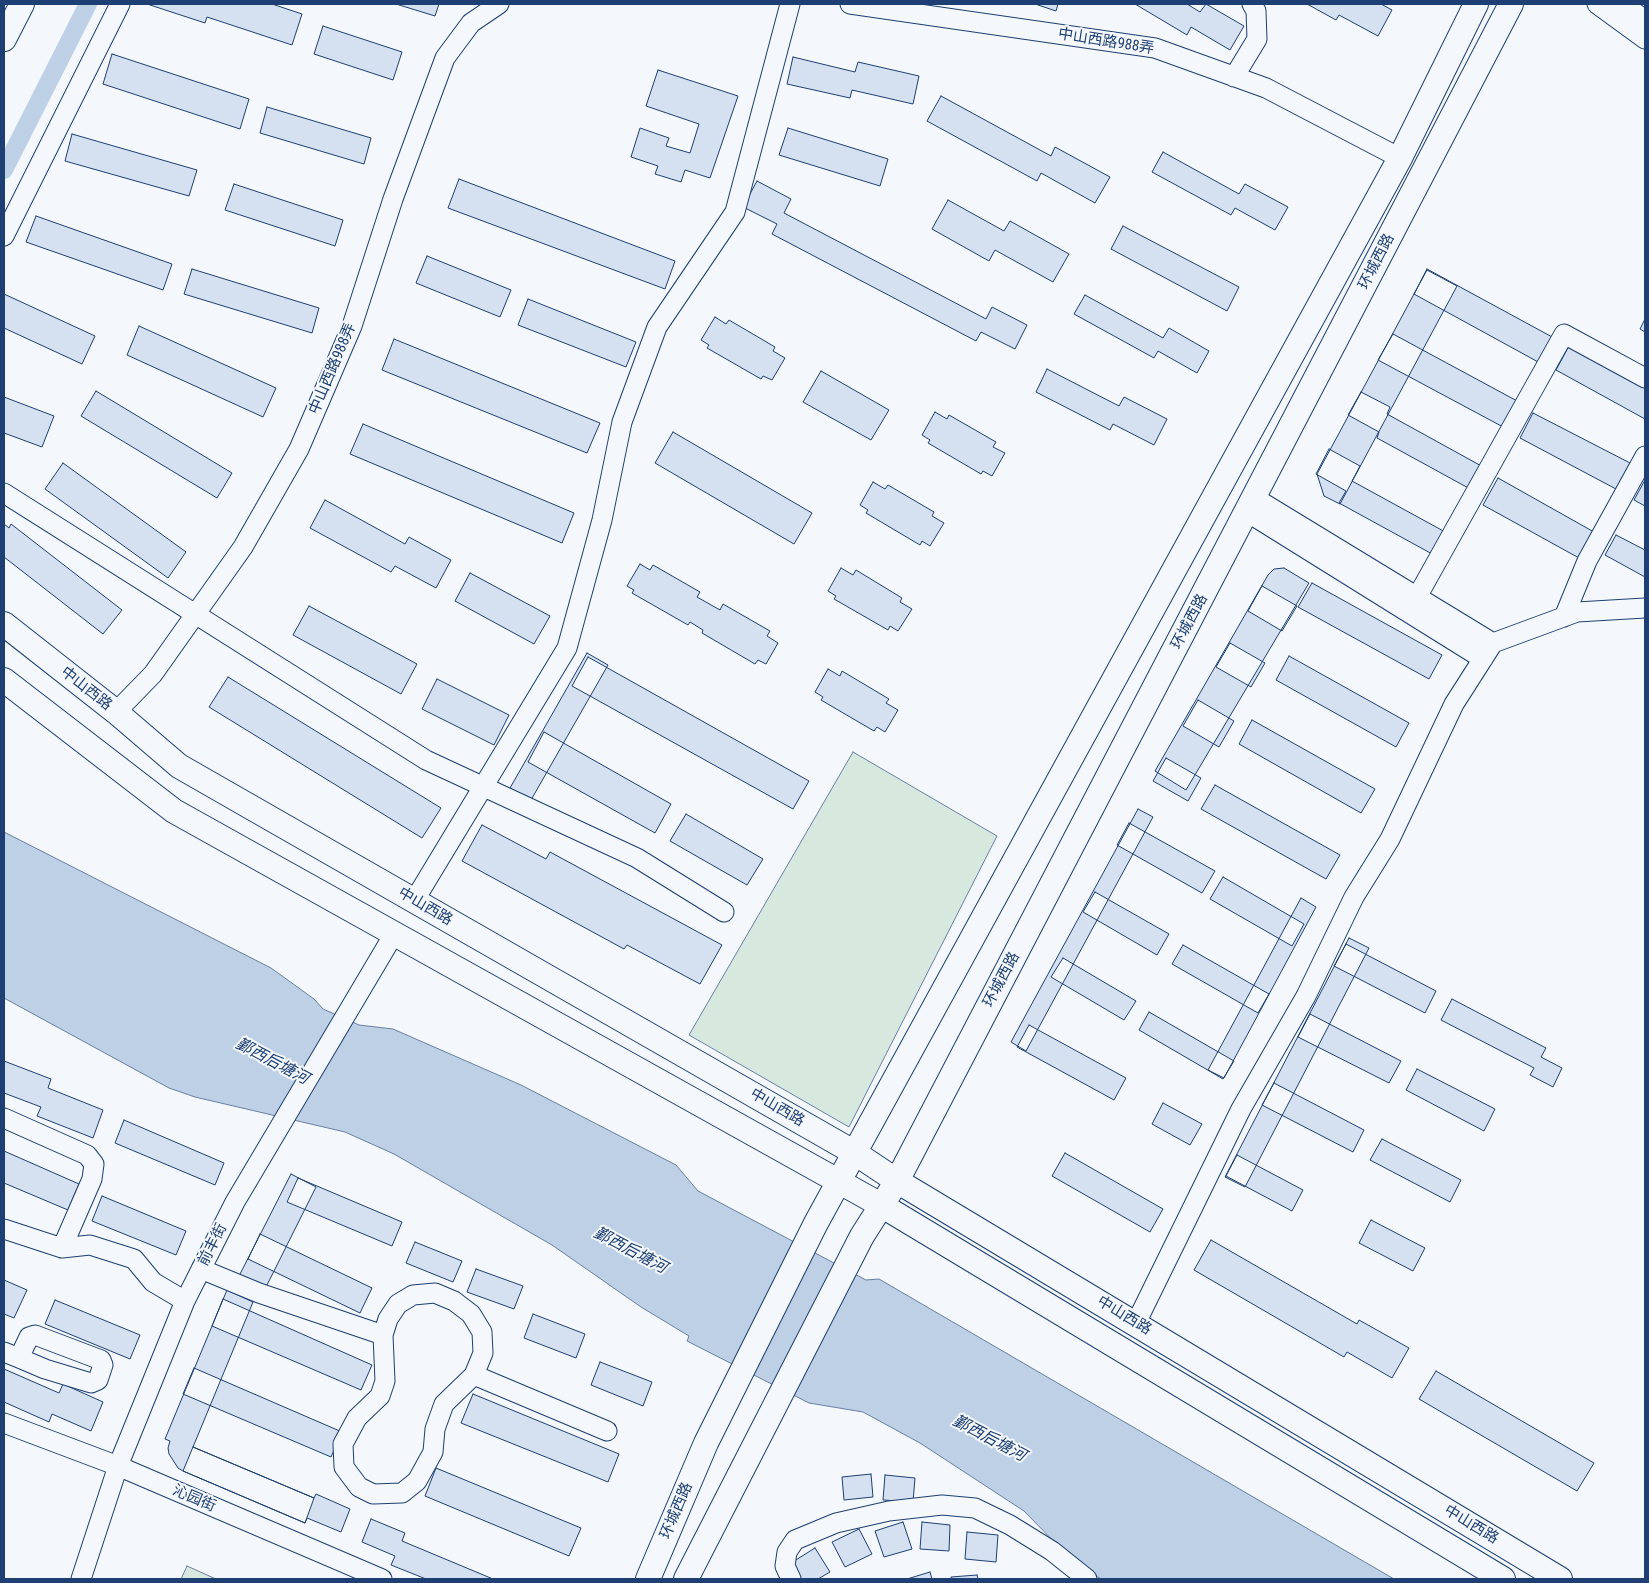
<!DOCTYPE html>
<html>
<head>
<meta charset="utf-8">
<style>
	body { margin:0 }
	#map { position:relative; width:1649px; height:1583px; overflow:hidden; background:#f4f7fb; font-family:"Roboto Condensed",sans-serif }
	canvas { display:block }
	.frame { position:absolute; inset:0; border:5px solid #1d3f73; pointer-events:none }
</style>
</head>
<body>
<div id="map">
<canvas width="1649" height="1583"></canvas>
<div class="frame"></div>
</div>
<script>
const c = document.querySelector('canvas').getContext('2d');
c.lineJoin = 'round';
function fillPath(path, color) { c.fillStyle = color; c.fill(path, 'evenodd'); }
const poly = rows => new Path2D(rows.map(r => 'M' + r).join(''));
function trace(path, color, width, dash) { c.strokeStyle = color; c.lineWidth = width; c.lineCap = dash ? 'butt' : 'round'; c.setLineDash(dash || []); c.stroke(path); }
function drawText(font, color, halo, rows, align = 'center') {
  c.font = font + ' "Roboto Condensed","Noto Sans SC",sans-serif'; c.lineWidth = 4; c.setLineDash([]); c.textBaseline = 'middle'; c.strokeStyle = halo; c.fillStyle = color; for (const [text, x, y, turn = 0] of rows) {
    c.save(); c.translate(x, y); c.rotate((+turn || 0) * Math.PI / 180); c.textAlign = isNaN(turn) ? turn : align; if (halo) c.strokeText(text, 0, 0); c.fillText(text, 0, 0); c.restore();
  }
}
const green = poly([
	[853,752,997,836,849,1127,689,1035,853,752],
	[187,1566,216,1579,181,1579,187,1566]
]);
const water = poly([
	[4,832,271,968,314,999,323,1009,359,1025,393,1029,521,1085,676,1165,698,1191,866,1280,879,1279,1394,1579,1101,1579,1071,1559,1024,1511,920,1443,863,1412,809,1403,687,1341,689,1336,641,1307,552,1245,394,1154,345,1132,195,1097,169,1088,4,998,4,832]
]);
const canal = poly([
	[4,170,88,4]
]);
const building = poly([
	[147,4,272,4,302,14,292,45,207,17,205,23,147,4],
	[396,4,439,4,435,16,396,4],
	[1035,4,1058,4,1056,11,1035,4],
	[1135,4,1187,4,1200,12,1206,4,1244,26,1230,50,1191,27,1187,35,1135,4],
	[1307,4,1381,4,1392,10,1378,36,1339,15,1336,20,1307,4],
	[323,26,402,52,393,80,314,54,323,26],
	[112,54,249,99,240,129,103,84,112,54],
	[793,57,855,72,858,62,919,76,913,104,852,90,850,98,787,84,793,57],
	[658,70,738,96,710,178,685,170,681,182,655,174,658,166,631,157,640,128,669,138,666,146,690,153,699,124,646,106,658,70],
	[941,96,1051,156,1055,147,1110,177,1095,203,1041,173,1037,181,927,121,941,96],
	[267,107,371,138,364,164,260,133,267,107],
	[788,128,888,159,880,186,779,155,788,128],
	[72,134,197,170,189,196,65,161,72,134],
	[1163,152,1239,194,1245,184,1288,207,1275,230,1235,208,1231,215,1152,172,1163,152],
	[459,179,675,261,665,289,448,208,459,179],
	[757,181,791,199,784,213,986,319,992,307,1027,325,1015,349,981,332,976,341,772,234,777,224,743,207,757,181],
	[234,184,343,220,335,246,225,210,234,184],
	[948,200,1004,231,1010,221,1069,254,1053,282,995,250,989,261,932,229,948,200],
	[36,216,172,264,163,290,26,242,36,216],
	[1123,226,1239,287,1227,311,1111,249,1123,226],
	[427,256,511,290,500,317,416,283,427,256],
	[192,269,319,308,312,333,184,294,192,269],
	[1427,269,1554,338,1540,363,1414,294,1427,269],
	[1427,270,1457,286,1340,504,1324,496,1317,474,1427,270],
	[4,294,95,336,82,364,4,328,4,294],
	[1085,295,1163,338,1169,328,1209,351,1197,373,1158,351,1154,358,1074,314,1085,295],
	[528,299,636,342,626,367,518,325,528,299],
	[715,317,726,324,729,320,775,347,773,351,785,358,772,380,763,376,761,379,707,348,709,345,701,340,715,317],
	[1645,319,1645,332,1640,329,1645,319],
	[139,326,276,388,263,417,127,355,139,326],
	[1393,334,1519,402,1505,428,1378,360,1393,334],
	[394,339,600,423,587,453,382,370,394,339],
	[1569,346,1645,388,1645,419,1556,370,1569,346],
	[1047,369,1119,406,1124,397,1167,419,1154,445,1113,424,1110,430,1036,392,1047,369],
	[821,371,889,410,871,440,803,402,821,371],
	[96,391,232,473,217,498,81,416,96,391],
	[1361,392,1390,407,1387,414,1485,468,1472,490,1377,438,1379,432,1348,415,1361,392],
	[4,397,54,416,42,447,4,433,4,397],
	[935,412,947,419,949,415,996,442,993,447,1005,453,992,476,983,471,981,474,928,443,930,440,922,435,935,412],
	[1533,413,1630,463,1616,489,1520,438,1533,413],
	[363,424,574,513,562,543,350,454,363,424],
	[673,432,812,513,794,544,655,463,673,432],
	[1329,449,1360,466,1352,481,1447,533,1434,555,1339,503,1346,491,1316,474,1329,449],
	[63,463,186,552,168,578,45,489,63,463],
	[1498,478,1594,532,1579,558,1483,505,1498,478],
	[1645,480,1645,506,1634,500,1645,480],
	[873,482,885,489,888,485,934,512,932,516,944,523,930,546,922,541,920,545,866,513,868,510,860,505,873,482],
	[325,500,405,544,409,537,451,560,436,588,395,566,391,572,310,528,325,500],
	[4,524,9,528,11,524,122,610,103,634,4,557,4,524],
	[1616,535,1645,550,1645,577,1605,555,1616,535],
	[640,564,650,570,653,565,700,592,697,597,720,610,723,604,770,631,767,636,778,643,766,664,758,660,755,664,702,633,703,630,690,622,688,625,632,593,634,590,627,586,640,564],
	[841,568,853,575,856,570,902,598,900,602,912,609,898,631,890,626,888,630,834,599,836,596,828,591,841,568],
	[1284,568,1309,583,1186,790,1155,771,1268,575,1274,569,1284,568],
	[470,573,550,616,534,644,455,601,470,573],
	[1312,583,1442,655,1429,679,1298,607,1312,583],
	[1262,586,1297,606,1282,631,1248,611,1262,586],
	[309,606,417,664,401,694,293,635,309,606],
	[1230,643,1265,663,1251,687,1216,667,1230,643],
	[587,653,608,665,531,800,510,788,587,653],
	[1289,656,1409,723,1396,747,1276,680,1289,656],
	[588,657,809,781,793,809,572,686,588,657],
	[828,669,840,676,842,671,889,699,886,703,898,710,885,732,877,727,874,731,821,700,823,697,815,692,828,669],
	[228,677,441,808,422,838,209,707,228,677],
	[437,679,509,715,494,745,422,709,437,679],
	[1198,700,1234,721,1219,747,1183,726,1198,700],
	[1252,720,1375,789,1361,813,1239,744,1252,720],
	[544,732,671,804,655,833,528,762,544,732],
	[1166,758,1201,778,1188,801,1153,781,1166,758],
	[1215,785,1340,855,1326,879,1201,809,1215,785],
	[1138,809,1153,817,1026,1051,1011,1042,1138,809],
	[686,814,763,859,747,885,670,841,686,814],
	[1129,823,1215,871,1202,893,1117,845,1129,823],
	[482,825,546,859,550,852,722,945,700,984,627,945,624,949,462,861,482,825],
	[1223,877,1304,924,1292,946,1210,899,1223,877],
	[1095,892,1169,934,1157,955,1083,912,1095,892],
	[1301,898,1316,907,1224,1078,1208,1070,1301,898],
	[1349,938,1369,948,1245,1187,1225,1177,1349,938],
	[1346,944,1436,991,1425,1013,1334,966,1346,944],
	[1183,945,1269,994,1258,1013,1172,964,1183,945],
	[1063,958,1136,1001,1124,1020,1051,977,1063,958],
	[1452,999,1546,1048,1541,1057,1562,1068,1553,1087,1530,1075,1534,1068,1441,1020,1452,999],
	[1149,1012,1234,1061,1223,1079,1139,1030,1149,1012],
	[1310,1014,1401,1061,1389,1083,1298,1037,1310,1014],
	[1029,1025,1126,1078,1114,1100,1017,1047,1029,1025],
	[4,1061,51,1079,48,1088,103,1110,93,1138,37,1116,41,1107,4,1093,4,1061],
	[1417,1069,1495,1109,1484,1131,1406,1090,1417,1069],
	[1274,1083,1364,1130,1353,1152,1262,1105,1274,1083],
	[1163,1103,1202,1124,1190,1145,1152,1124,1163,1103],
	[124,1120,224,1163,215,1185,115,1143,124,1120],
	[1382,1139,1461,1180,1450,1202,1370,1160,1382,1139],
	[4,1151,79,1184,68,1210,4,1183,4,1151],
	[1065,1153,1163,1209,1150,1232,1052,1176,1065,1153],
	[1237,1155,1303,1190,1292,1211,1226,1176,1237,1155],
	[291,1174,316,1187,264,1291,238,1278,291,1174],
	[298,1178,402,1222,392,1246,287,1202,298,1178],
	[102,1196,186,1231,176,1255,92,1221,102,1196],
	[1371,1220,1425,1248,1413,1271,1359,1243,1371,1220],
	[260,1234,372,1288,360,1313,248,1259,260,1234],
	[1211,1240,1357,1324,1359,1320,1409,1348,1392,1378,1347,1352,1344,1357,1194,1270,1211,1240],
	[415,1242,462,1261,453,1282,406,1263,415,1242],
	[476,1269,523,1286,514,1309,467,1292,476,1269],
	[4,1280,27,1290,14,1318,4,1314,4,1280],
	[227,1290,253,1302,193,1447,314,1498,305,1523,183,1471,178,1468,169,1454,168,1448,170,1441,165,1439,227,1290],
	[223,1299,372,1365,361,1390,212,1326,223,1299],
	[55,1300,140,1335,130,1359,45,1324,55,1300],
	[533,1314,585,1334,576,1358,524,1338,533,1314],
	[600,1362,652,1382,643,1406,591,1385,600,1362],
	[194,1368,342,1432,331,1457,183,1394,194,1368],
	[4,1369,59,1393,63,1384,103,1402,91,1431,52,1414,49,1422,4,1402,4,1369],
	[1436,1371,1594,1463,1577,1491,1419,1399,1436,1371],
	[473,1394,619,1454,608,1482,461,1423,473,1394],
	[193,1447,314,1498,316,1494,350,1509,341,1532,307,1518,305,1523,183,1471,193,1447],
	[436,1468,581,1528,569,1556,425,1496,436,1468],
	[871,1474,873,1497,844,1500,842,1477,871,1474],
	[885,1475,915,1478,913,1502,883,1500,885,1475],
	[371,1519,405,1533,402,1541,493,1579,426,1579,391,1565,395,1556,362,1542,371,1519],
	[903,1522,912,1549,884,1557,875,1531,903,1522],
	[922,1522,950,1525,949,1551,920,1549,922,1522],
	[859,1529,872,1554,845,1567,832,1542,859,1529],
	[967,1532,998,1535,996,1562,965,1559,967,1532],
	[815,1548,830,1572,818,1579,801,1579,791,1563,815,1548],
	[930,1572,932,1579,907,1579,930,1572],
	[977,1575,978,1579,951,1579,951,1577,977,1575]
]);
const minor = poly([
	[850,4,1155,48,1266,88,1400,158],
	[1597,4,1645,39],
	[1623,4,1645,20],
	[1234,77,1257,39,1256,11,1252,4],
	[4,236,120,4],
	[4,493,426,760,637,858,724,912],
	[1255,498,1493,643],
	[1247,512,1483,659],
	[1417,597,1564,334,1645,378],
	[1564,617,1587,561,1645,456],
	[116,712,153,674,243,547,299,449,352,326,393,199,445,58,471,23,499,4],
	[414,901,567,648,602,520,622,422,657,327,735,212,790,4],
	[4,1118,87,1155,94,1164,92,1179,62,1248],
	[4,1229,62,1248,90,1245,134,1259,153,1282,185,1301],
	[201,1269,259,1293,383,1335],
	[435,1293,454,1301,471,1314,482,1332,483,1353,474,1375,444,1404,435,1429,433,1452,417,1481,402,1493,373,1494,359,1487,344,1467,343,1444,357,1418,380,1396,385,1381,383,1335,388,1319,398,1304,413,1295,435,1293],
	[1136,1323,1241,1109,1306,996,1354,897,1390,839,1454,704,1493,643,1577,612,1645,608],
	[4,1352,19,1358,45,1369,91,1383,98,1380,103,1365,101,1360,35,1335,29,1337,19,1358],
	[474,1375,607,1431],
	[4,1423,118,1466,382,1579],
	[81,1579,118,1466,185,1301,235,1202,394,934],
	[791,1579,785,1566,787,1552,795,1540,836,1523,889,1511,942,1505,975,1508,1010,1525,1052,1551,1087,1579]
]);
const major = poly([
	[4,39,22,4],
	[4,624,116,712,179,766,855,1153,897,1181,1560,1579],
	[4,680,174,811,881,1205,1503,1579],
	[648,1579,706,1443,816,1223,1400,158,1476,4],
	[686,1579,862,1236,897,1181,1511,4]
]);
const streetNames = [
	["中山西路988弄",1106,42,9],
	["环城西路",1377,262,-63],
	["中山西路988弄",333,369,-67],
	["环城西路",1190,622,-62],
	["中山西路",86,689,38],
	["中山西路",425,907,30],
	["环城西路",1002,980,-62],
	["中山西路",777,1108,30],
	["前丰街",213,1245,-63],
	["中山西路",1124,1316,31],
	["沁园街",194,1499,23],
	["环城西路",677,1511,-67],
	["中山西路",1471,1525,31]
];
const waterNames = [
	["鄞西后塘河",272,1062,28],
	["鄞西后塘河",630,1251,28],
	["鄞西后塘河",989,1439,28]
];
fillPath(green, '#d7e8df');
trace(green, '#687fa3', 1);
fillPath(water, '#bed0e5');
trace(water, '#687fa3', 1);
trace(canal, '#bed0e5', 18);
fillPath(building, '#d5e0f0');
trace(building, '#1d3f73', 1);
trace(minor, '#1d3f73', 21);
trace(major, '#1d3f73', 26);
trace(minor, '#f4f7fb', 19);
trace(major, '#f4f7fb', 24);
drawText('15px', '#1d3f73', '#f4f7fb', streetNames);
drawText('italic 16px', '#1d3f73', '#f4f7fb', waterNames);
</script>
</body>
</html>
